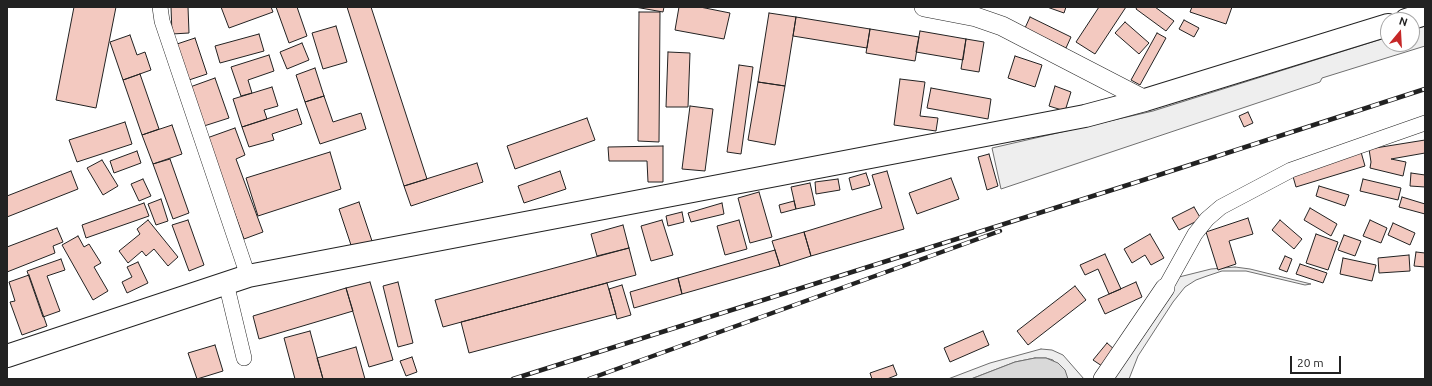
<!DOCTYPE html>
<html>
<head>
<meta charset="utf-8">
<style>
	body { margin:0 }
	#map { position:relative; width:1432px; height:386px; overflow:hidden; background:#fff; font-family:Ubuntu,sans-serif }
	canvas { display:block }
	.frame { position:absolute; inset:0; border:8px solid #222; pointer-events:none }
	.north { position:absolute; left:1380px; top:12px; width:40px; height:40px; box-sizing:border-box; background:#fff; border:1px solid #a7a7a7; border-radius:50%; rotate:18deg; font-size:11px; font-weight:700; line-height:16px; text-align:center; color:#222 }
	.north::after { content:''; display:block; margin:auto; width:14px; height:18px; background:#c62828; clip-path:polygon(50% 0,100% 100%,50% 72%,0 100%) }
	.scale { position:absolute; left:1290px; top:356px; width:51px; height:18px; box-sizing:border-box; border:2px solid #222; border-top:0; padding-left:5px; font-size:12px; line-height:14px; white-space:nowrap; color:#222; -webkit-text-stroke:3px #fff; paint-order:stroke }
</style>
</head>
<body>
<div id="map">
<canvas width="1432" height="386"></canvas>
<div class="frame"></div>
<div class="north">N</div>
<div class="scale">20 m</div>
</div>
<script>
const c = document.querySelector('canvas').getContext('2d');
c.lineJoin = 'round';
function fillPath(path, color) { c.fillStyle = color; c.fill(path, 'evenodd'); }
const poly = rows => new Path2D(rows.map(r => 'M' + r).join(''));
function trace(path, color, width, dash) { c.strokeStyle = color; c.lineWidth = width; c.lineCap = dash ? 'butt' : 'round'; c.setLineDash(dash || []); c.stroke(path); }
const green = poly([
	[1425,26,1425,46,1322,78,1320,82,1001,189,992,148,1153,111,1388,37,1388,44,1412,44,1412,30,1425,26],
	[1235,267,1250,269,1311,284,1305,285,1246,271,1222,271,1207,276,1196,280,1185,287,1173,302,1138,356,1129,379,1112,379,1179,277,1211,269,1235,267],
	[1041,349,1052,350,1063,355,1084,379,1068,379,1053,360,1046,358,1035,358,1015,362,971,379,948,379,990,363,1041,349]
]);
const water = poly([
	[1035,358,1046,358,1058,363,1065,370,1068,379,971,379,1015,362,1035,358]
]);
const building = poly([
	[74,7,116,7,96,108,56,100,74,7],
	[171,7,188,7,189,33,172,34,171,7],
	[221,7,271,7,273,12,229,28,221,7],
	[276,7,297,7,307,36,289,43,276,7],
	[347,7,371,7,427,179,404,186,347,7],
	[635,7,664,7,663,12,635,7],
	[679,7,700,7,730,13,724,39,675,30,679,7],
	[1047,7,1066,7,1064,13,1047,7],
	[1099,7,1126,7,1095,54,1076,42,1099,7],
	[1137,7,1155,7,1174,21,1166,31,1136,9,1137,7],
	[1192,7,1232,7,1226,24,1190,12,1192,7],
	[639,12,660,12,659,142,638,141,639,12],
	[769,13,796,17,785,86,758,82,769,13],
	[796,17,870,29,867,48,793,36,796,17],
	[1030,17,1071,37,1066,48,1025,28,1030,17],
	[1184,20,1199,28,1194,37,1179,29,1184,20],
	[1125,22,1149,43,1139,54,1115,33,1125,22],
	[336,26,347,62,323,69,312,33,336,26],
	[870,29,919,37,915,61,866,53,870,29],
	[920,31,966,39,963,60,916,52,920,31],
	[1157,33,1166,38,1140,85,1131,80,1157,33],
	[259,34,264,51,220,63,215,46,259,34],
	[130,35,137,55,145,52,151,70,123,80,110,42,130,35],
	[195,38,207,74,189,80,177,44,195,38],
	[966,39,984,42,979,72,961,69,966,39],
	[302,43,309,60,287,69,280,52,302,43],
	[668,52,690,53,688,107,666,107,668,52],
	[269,55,274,71,248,80,252,93,241,96,231,67,269,55],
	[1015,56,1042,65,1035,87,1008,78,1015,56],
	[739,65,753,67,741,154,727,152,739,65],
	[315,68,324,96,305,102,296,75,315,68],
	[140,74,159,129,142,135,123,80,140,74],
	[215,78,229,118,204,126,190,87,215,78],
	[900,79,925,82,920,116,938,118,936,131,894,125,900,79],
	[758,82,785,86,775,145,748,140,758,82],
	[1055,86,1071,92,1065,111,1049,106,1055,86],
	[272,87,278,106,264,110,267,119,242,127,233,99,272,87],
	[931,88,991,99,988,119,927,108,931,88],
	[324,96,333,122,361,113,366,129,320,144,305,102,324,96],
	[690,106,713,109,705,171,682,169,690,106],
	[297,109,302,124,272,134,274,140,249,147,242,127,297,109],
	[1248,112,1253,123,1244,127,1239,116,1248,112],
	[587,118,595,140,515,169,507,146,587,118],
	[125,122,132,144,77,162,69,140,125,122],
	[172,125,182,154,153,164,142,135,172,125],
	[235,128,245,155,236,159,263,232,244,239,207,138,235,128],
	[1425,140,1425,153,1391,159,1406,162,1403,176,1370,168,1371,162,1369,149,1425,140],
	[663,146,663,182,648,182,647,161,609,161,608,147,663,146],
	[137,151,141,163,114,173,110,161,137,151],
	[330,152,341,189,258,216,246,178,330,152],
	[1361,152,1365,166,1296,187,1292,173,1361,152],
	[989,154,998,186,987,190,978,157,989,154],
	[170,159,189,213,173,219,153,164,170,159],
	[102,160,118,186,103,195,87,168,102,160],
	[477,163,483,182,411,206,404,186,477,163],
	[71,171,78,189,7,217,7,196,71,171],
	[560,171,566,189,524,203,518,186,560,171],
	[887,171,904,229,811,256,804,232,882,208,872,175,887,171],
	[866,173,870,185,852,190,849,178,866,173],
	[1411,173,1425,175,1425,187,1410,186,1411,173],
	[951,178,959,199,917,214,909,193,951,178],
	[143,179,151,196,139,201,131,184,143,179],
	[838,179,840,190,816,194,815,182,838,179],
	[1363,179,1401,188,1398,200,1360,191,1363,179],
	[810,183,815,205,796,209,791,187,810,183],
	[1319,186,1349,195,1345,206,1316,196,1319,186],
	[759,192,772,237,750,243,738,198,759,192],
	[1402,197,1425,204,1425,214,1399,207,1402,197],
	[161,199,168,221,156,225,148,204,161,199],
	[794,201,796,209,781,213,779,205,794,201],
	[359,202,373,244,353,251,339,209,359,202],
	[144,203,149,216,86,238,82,225,144,203],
	[722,203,724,214,691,222,688,213,722,203],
	[1194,207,1201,219,1179,230,1172,218,1194,207],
	[1310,208,1337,224,1331,236,1304,220,1310,208],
	[682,212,684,222,668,226,666,216,682,212],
	[1248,218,1253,234,1229,241,1236,264,1218,270,1206,232,1248,218],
	[148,220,178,257,168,266,154,249,146,256,142,251,128,263,119,251,140,234,137,229,148,220],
	[188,220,204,265,189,271,172,225,188,220],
	[662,220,673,255,651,261,641,226,662,220],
	[739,220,747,249,725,255,717,226,739,220],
	[1280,220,1302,239,1294,249,1272,230,1280,220],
	[1370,220,1387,228,1381,243,1363,236,1370,220],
	[1393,223,1415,233,1410,245,1388,235,1393,223],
	[623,225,629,248,597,256,591,234,623,225],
	[57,228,63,242,53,246,55,253,7,272,7,247,57,228],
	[804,232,811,256,780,266,772,241,804,232],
	[1150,234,1164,258,1151,265,1145,255,1132,263,1124,249,1150,234],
	[1316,234,1338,242,1328,270,1306,263,1316,234],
	[1344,235,1361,241,1355,256,1338,250,1344,235],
	[78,236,84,247,89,244,101,263,94,267,108,291,93,300,62,245,78,236],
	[629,248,636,275,443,327,435,300,629,248],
	[775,250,780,266,682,294,678,278,775,250],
	[1416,252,1425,253,1425,267,1414,266,1416,252],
	[1105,254,1121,289,1109,294,1098,269,1085,275,1080,265,1105,254],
	[1409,255,1410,271,1379,273,1378,258,1409,255],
	[1285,256,1292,259,1287,272,1279,269,1285,256],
	[1343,258,1376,265,1372,281,1340,274,1343,258],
	[61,259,65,270,47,276,60,311,43,317,27,271,61,259],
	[138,262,148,283,127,293,122,282,132,277,127,267,138,262],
	[1300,264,1327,273,1323,283,1296,274,1300,264],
	[29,275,47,326,22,335,10,302,15,301,9,282,29,275],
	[678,278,682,294,634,308,630,292,678,278],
	[370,282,393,360,369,367,346,288,370,282],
	[398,282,413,343,398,347,383,286,398,282],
	[1136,282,1142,297,1105,314,1098,299,1136,282],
	[607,283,616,314,469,353,461,322,607,283],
	[622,285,631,315,617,319,609,289,622,285],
	[1075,286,1086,300,1028,345,1017,331,1075,286],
	[346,288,353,311,259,339,253,316,346,288],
	[310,331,323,379,295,379,284,338,310,331],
	[983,331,989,345,950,362,944,348,983,331],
	[1107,343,1115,350,1102,366,1093,360,1107,343],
	[215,345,223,371,197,379,188,353,215,345],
	[356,347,365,379,323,379,317,358,356,347],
	[412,357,417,372,406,376,400,361,412,357],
	[893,365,897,375,887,379,872,379,870,373,893,365]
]);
const minor = poly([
	[160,7,162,21,248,276],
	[226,283,244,358],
	[1165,288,1195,234,1207,219,1221,207,1291,170,1425,123]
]);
const tertiary = poly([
	[924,7,976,17,1002,26,1145,100],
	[1103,379,1165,288]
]);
const primary = poly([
	[1406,20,1425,14],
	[7,356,248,276,1085,116,1145,100,1388,25]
]);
const rail = poly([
	[513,379,1134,183,1425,89],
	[589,379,1000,231]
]);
fillPath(green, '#eee');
trace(green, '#6f6f6f', 1);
fillPath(water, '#d9d9d9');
trace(water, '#6f6f6f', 1);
fillPath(building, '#f3c9c0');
trace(building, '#222', 1);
trace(minor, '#222', 16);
trace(tertiary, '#222', 20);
trace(primary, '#222', 24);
trace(minor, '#fff', 15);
trace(tertiary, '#fff', 19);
trace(primary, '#fff', 22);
trace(rail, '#222', 4.5);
trace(rail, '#fff', 3, [9]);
</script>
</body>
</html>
